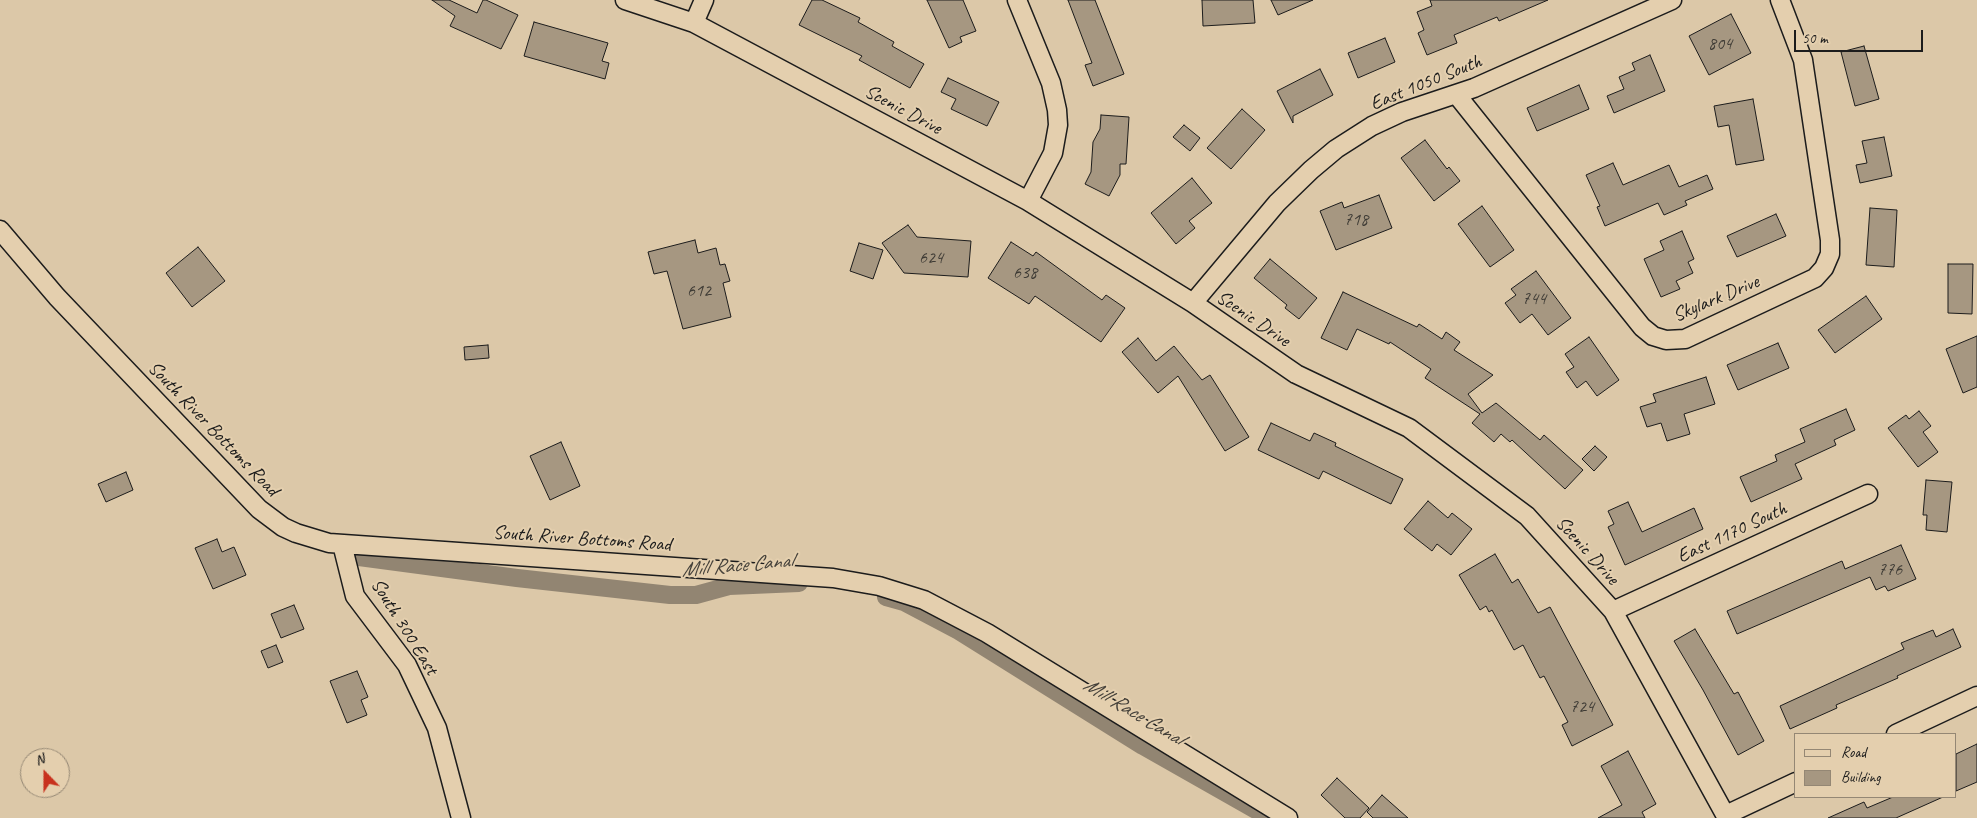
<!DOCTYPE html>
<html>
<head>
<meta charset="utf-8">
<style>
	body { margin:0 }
	#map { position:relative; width:1977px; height:818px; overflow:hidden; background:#dcc8a8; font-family:Caveat,sans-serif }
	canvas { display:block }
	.legend { position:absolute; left:1794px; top:733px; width:162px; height:65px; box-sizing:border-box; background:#e4cfae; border:1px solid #948774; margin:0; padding:6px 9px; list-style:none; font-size:15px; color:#1c1c1c }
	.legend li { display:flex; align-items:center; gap:10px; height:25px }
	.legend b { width:25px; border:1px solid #948774 }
	.north { position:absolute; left:20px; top:748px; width:50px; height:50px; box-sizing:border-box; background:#e4cfae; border:1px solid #948774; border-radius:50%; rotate:338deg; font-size:14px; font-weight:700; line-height:20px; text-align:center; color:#1c1c1c }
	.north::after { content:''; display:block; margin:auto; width:18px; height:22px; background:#c8321e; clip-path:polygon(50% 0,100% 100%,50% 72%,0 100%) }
	.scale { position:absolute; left:1794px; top:30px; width:129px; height:22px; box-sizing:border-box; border:2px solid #1c1c1c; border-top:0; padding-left:6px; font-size:15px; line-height:18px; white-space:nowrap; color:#1c1c1c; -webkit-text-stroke:4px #e4cfae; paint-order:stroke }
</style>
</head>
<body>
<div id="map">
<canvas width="1977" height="818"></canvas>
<ul class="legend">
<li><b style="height:6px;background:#e4cfae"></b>Road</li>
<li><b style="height:14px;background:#a69781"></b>Building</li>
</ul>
<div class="north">N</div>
<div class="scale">50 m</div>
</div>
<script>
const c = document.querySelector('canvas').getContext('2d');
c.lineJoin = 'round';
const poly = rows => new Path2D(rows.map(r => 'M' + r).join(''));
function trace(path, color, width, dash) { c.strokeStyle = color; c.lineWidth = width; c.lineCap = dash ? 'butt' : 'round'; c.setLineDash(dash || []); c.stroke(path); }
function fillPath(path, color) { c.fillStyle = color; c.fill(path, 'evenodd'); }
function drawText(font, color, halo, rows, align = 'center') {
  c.font = font + ' Caveat,sans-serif'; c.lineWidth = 4; c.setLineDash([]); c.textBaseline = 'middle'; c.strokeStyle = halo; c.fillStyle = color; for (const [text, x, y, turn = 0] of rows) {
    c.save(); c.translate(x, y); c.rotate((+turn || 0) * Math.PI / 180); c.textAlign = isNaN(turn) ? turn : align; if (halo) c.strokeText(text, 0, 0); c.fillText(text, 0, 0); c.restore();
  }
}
const canal = poly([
	[359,557,517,578,670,595,696,595,729,586,799,583],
	[886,597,904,602,959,631,1143,746,1270,818]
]);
const building = poly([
	[432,0,449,0,477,13,483,0,486,0,518,15,501,49,450,26,455,16,432,0],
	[812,0,822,0,860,18,858,22,894,42,892,46,924,64,910,88,859,60,862,56,799,25,812,0],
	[927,0,963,0,976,31,960,37,962,42,949,48,927,0],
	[1068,0,1095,0,1124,74,1093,86,1085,65,1092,63,1068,0],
	[1202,0,1253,0,1255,23,1203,26,1202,0],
	[1271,0,1313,0,1278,15,1271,0],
	[1430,0,1548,0,1499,21,1497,17,1454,35,1457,43,1427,55,1418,33,1424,30,1417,12,1432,6,1430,0],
	[1731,14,1751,53,1709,75,1689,36,1731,14],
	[534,22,608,43,602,61,609,63,605,79,524,56,534,22],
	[1385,38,1395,62,1358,78,1348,53,1385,38],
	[1864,46,1879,99,1855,106,1841,52,1864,46],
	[1650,55,1665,91,1614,113,1607,96,1624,89,1619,77,1635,70,1632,63,1650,55],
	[1320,69,1333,95,1293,116,1293,123,1277,91,1320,69],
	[948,78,999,102,987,126,951,109,956,99,941,92,948,78],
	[1579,85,1589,109,1537,131,1527,108,1579,85],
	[1753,99,1764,160,1736,165,1729,125,1718,127,1714,106,1753,99],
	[1242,109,1265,130,1231,169,1207,148,1242,109],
	[1101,115,1129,117,1126,164,1120,164,1120,175,1109,196,1085,184,1091,172,1093,142,1100,129,1101,115],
	[1184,125,1200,138,1190,151,1173,137,1184,125],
	[1884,137,1892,176,1860,183,1856,165,1867,163,1862,141,1884,137],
	[1425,140,1447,169,1449,167,1460,181,1434,201,1401,158,1425,140],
	[1613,163,1623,185,1669,165,1679,187,1707,175,1713,189,1685,201,1687,205,1664,215,1658,203,1605,226,1597,207,1600,206,1586,175,1613,163],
	[1192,178,1212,203,1189,221,1195,228,1176,244,1151,213,1192,178],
	[1379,195,1392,228,1336,250,1320,211,1342,202,1344,208,1379,195],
	[1482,206,1514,250,1490,267,1458,224,1482,206],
	[1870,208,1897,210,1894,267,1866,265,1870,208],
	[1776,214,1786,236,1737,257,1727,236,1776,214],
	[908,225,917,237,971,241,968,277,904,273,882,243,908,225],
	[1682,231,1694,259,1688,262,1693,273,1676,281,1680,289,1661,297,1644,259,1664,250,1660,241,1682,231],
	[695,240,698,253,716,248,720,265,725,264,730,281,723,283,731,317,683,329,667,271,654,274,648,252,695,240],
	[1011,242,1033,256,1036,252,1102,300,1106,295,1125,308,1101,342,1035,296,1029,304,988,278,1011,242],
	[859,243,883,250,873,279,850,271,859,243],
	[198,247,225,281,192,307,166,273,198,247],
	[1270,259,1317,298,1299,319,1285,308,1287,305,1254,278,1270,259],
	[1948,264,1973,264,1972,314,1948,313,1948,264],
	[1536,271,1571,318,1548,335,1532,314,1520,323,1505,303,1516,295,1511,289,1536,271],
	[1343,292,1417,327,1419,324,1442,339,1446,332,1460,342,1454,350,1493,375,1468,394,1482,413,1496,403,1540,440,1544,435,1583,470,1565,489,1512,440,1510,442,1501,434,1494,442,1472,423,1480,414,1425,378,1431,369,1390,342,1389,344,1357,329,1347,350,1321,338,1343,292],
	[1866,296,1882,319,1835,353,1818,330,1866,296],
	[1977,336,1977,387,1963,393,1946,349,1977,336],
	[1589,337,1619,380,1597,396,1586,381,1577,388,1566,372,1574,367,1565,354,1589,337],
	[1138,338,1156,361,1174,346,1202,380,1210,375,1249,437,1225,451,1178,376,1158,393,1122,352,1138,338],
	[1778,343,1789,368,1738,390,1727,365,1778,343],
	[488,345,489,358,465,360,464,347,488,345],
	[1706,377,1715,404,1684,414,1690,434,1667,441,1661,423,1647,427,1640,407,1656,402,1653,394,1706,377],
	[1846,409,1855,430,1834,440,1836,445,1795,464,1802,479,1751,502,1740,477,1777,461,1775,455,1805,442,1800,429,1846,409],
	[1919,411,1931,426,1923,432,1938,452,1918,467,1888,428,1906,415,1909,419,1919,411],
	[1271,423,1310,441,1314,433,1336,443,1335,446,1403,479,1391,504,1323,471,1319,479,1258,450,1271,423],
	[561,442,580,486,550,500,530,456,561,442],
	[1595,446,1607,457,1594,471,1582,459,1595,446],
	[126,472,133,490,106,502,98,484,126,472],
	[1926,480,1952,482,1947,532,1926,530,1927,515,1923,515,1926,480],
	[1428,501,1448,518,1452,513,1472,529,1451,555,1437,544,1432,551,1404,529,1428,501],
	[1628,502,1642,532,1694,508,1703,529,1625,565,1608,527,1614,524,1608,511,1628,502],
	[217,539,222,552,234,547,246,575,213,589,195,548,217,539],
	[1901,545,1916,579,1888,591,1885,586,1876,590,1870,577,1737,634,1727,611,1842,561,1845,569,1901,545],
	[1495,554,1512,583,1518,579,1538,613,1550,607,1613,725,1572,746,1562,725,1568,722,1544,676,1540,678,1523,645,1514,650,1492,610,1489,612,1486,606,1480,610,1459,575,1495,554],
	[294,605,304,629,281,638,271,614,294,605],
	[1695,629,1734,694,1738,692,1764,741,1738,755,1703,690,1674,641,1695,629],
	[1953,629,1961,647,1897,676,1898,678,1836,705,1837,708,1790,729,1780,706,1904,649,1901,643,1933,630,1936,637,1953,629],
	[276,645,283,662,268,668,261,651,276,645],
	[357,671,368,697,361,700,367,715,347,723,330,681,357,671],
	[1977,744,1977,782,1956,791,1956,754,1977,744],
	[1628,751,1656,804,1642,812,1645,818,1598,818,1622,805,1601,766,1628,751],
	[1337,778,1369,808,1360,818,1345,818,1321,795,1337,778],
	[1382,795,1408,818,1373,818,1367,812,1382,795],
	[1893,797,1943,797,1896,818,1828,818,1864,802,1867,808,1893,797]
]);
const minor = poly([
	[625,0,694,23,1028,201,1193,303,1296,374,1409,428,1527,516,1613,611,1727,818],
	[1017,0,1051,83,1057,110,1058,125,1053,153,1028,201],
	[694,23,704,0],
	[1456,94,1642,327,1653,336,1666,340,1685,339,1815,278,1824,268,1830,254,1830,240,1803,60,1780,0],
	[0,230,57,297,259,509,283,527,296,533,329,543,833,578,879,586,924,600,987,633,1288,818],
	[1193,303,1277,203,1311,170,1336,149,1372,126,1402,112,1474,88,1672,0],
	[342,544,355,596,407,665,437,728,461,818],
	[1613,611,1868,494],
	[1896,734,1977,696],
	[1726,815,1796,782]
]);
const numberNames = [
	["804",1720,44],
	["718",1356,220],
	["624",931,258],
	["638",1025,273],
	["612",699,291],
	["744",1534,299],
	["776",1890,570],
	["724",1582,707]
];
const streetNames = [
	["East 1050 South",1426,83,-22],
	["Scenic Drive",903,110,28],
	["Skylark Drive",1716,299,-23],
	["Scenic Drive",1253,319,34],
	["South River Bottoms Road",213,429,46],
	["East 1170 South",1732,533,-25],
	["South River Bottoms Road",582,539,4],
	["Scenic Drive",1587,551,48],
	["South 300 East",404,627,58]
];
const waterNames = [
	["Mill Race Canal",737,566,-5],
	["Mill Race Canal",1133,712,31]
];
trace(canal, '#928572', 18);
fillPath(building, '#a69781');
trace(building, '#1c1c1c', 1);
trace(minor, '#1c1c1c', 21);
trace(minor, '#e4cfae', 18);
drawText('18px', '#3e3b35', null, numberNames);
drawText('20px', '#1c1c1c', '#e4cfae', streetNames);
drawText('italic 21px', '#45413a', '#e4cfae', waterNames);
</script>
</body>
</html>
